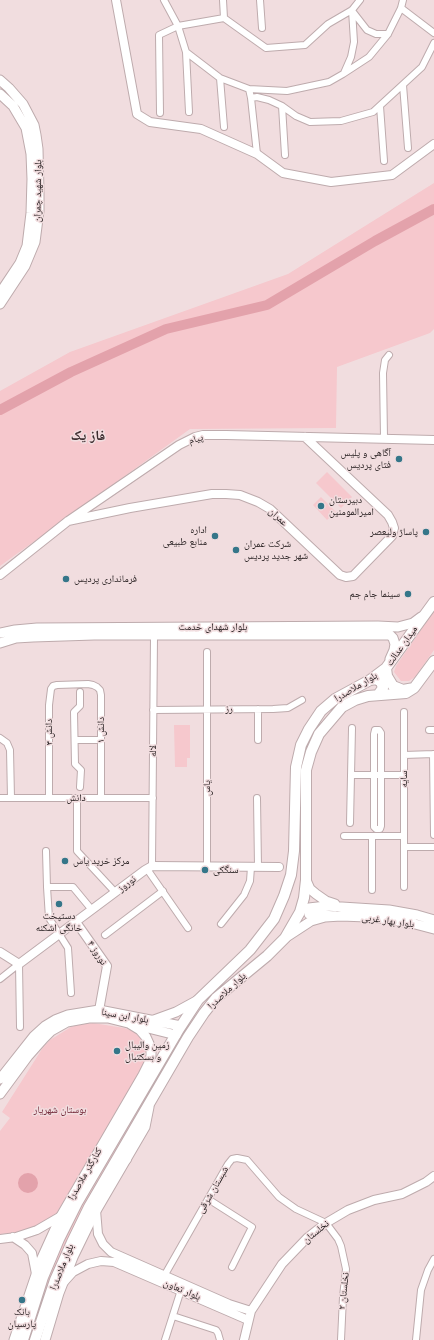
<!DOCTYPE html>
<html>
<head>
<meta charset="utf-8">
<style>
	body { margin:0 }
	canvas { display:block; background:#f1dddf }
</style>
</head>
<body>
<canvas width="434" height="1340"></canvas>
<script>
const c = document.querySelector('canvas').getContext('2d');
c.lineJoin = 'round';
function fillPath(path, color) { c.fillStyle = color; c.fill(path, 'evenodd'); }
const poly = rows => new Path2D(rows.map(r => 'M' + r).join(''));
function trace(path, color, width, dash) { c.strokeStyle = color; c.lineWidth = width; c.lineCap = dash ? 'butt' : 'round'; c.setLineDash(dash || []); c.stroke(path); }
function drawText(font, color, halo, rows, align = 'center') {
  c.font = font + ' "Noto Sans","Noto Naskh Arabic",sans-serif'; c.lineWidth = 3; c.setLineDash([]); c.textBaseline = 'middle'; c.strokeStyle = halo; c.fillStyle = color; for (const [text, x, y, turn = 0] of rows) {
    c.save(); c.translate(x, y); c.rotate((+turn || 0) * Math.PI / 180); c.textAlign = isNaN(turn) ? turn : align; if (halo) c.strokeText(text, 0, 0); c.fillText(text, 0, 0); c.restore();
  }
}
const green = poly([
	[434,183,434,329,430,333,337,367,336,428,190,429,0,566,0,391,70,352,288,274],
	[327,472,352,497,341,508,316,483],
	[321,497,336,512,327,520,313,505],
	[434,611,434,650,415,677,409,681,401,681,394,672,396,666],
	[174,725,190,725,190,758,187,758,187,767,175,767],
	[93,1023,124,1028,133,1031,141,1038,146,1048,146,1061,56,1214,46,1222,21,1232,0,1234,0,1131,10,1118,2,1112,42,1049,50,1040,71,1027,78,1025],
	[175,1046,176,1050,32,1340,26,1340,52,1263,87,1193,171,1047]
]);
const water = poly([
	'18 1183a10 10 0 1 1 20 0a10 10 0 1 1-20 0Z'
]);
const river = poly([
	[0,410,71,372,166,329,267,305,375,241,434,209]
]);
const minor = poly([
	[164,0,178,26,186,52,220,78,249,89,251,98,257,97,269,100,282,106,296,116,310,122,341,121,373,112,422,67,434,43],
	[223,0,224,18],
	[260,0,262,28],
	[401,8,434,33],
	[353,12,367,30,376,34,388,34],
	[186,52,189,112],
	[344,73,351,57,354,42,352,10],
	[220,78,224,127],
	[403,85,408,148],
	[249,89,287,91,329,82,343,74,369,57,388,34,401,8,403,0],
	[251,98,257,154],
	[282,106,285,155],
	[380,106,384,161],
	[160,113,159,35,178,26,224,18,266,48,305,45,328,24,352,10,360,0],
	[384,438,383,373,385,360,389,355],
	[207,652,207,866],
	[80,692,80,706,74,712,75,764,81,770,80,787],
	[258,709,258,740],
	[153,710,273,709,288,708,302,700],
	[404,712,404,887],
	[375,730,379,730,381,733,381,826,380,829,376,829,374,827,374,734,375,730],
	[429,730,434,730],
	[0,738,7,743,10,750,11,798],
	[75,740,101,740],
	[433,754,434,835],
	[404,755,434,754],
	[351,775,404,775],
	[0,798,153,798],
	[49,798,49,705,51,689,53,686,57,685,88,684,93,685,97,687,100,690,101,695,101,798],
	[77,798,77,851,115,892],
	[257,798,258,867],
	[350,823,352,728],
	[344,836,404,836],
	[404,847,434,847],
	[46,851,47,887,73,887,92,910],
	[152,866,154,636],
	[147,869,188,928],
	[47,887,49,918,68,948,71,993],
	[372,890,372,836],
	[221,924,244,895,250,881,251,867],
	[105,935,163,891],
	[19,964,20,1027],
	[0,979,19,964],
	[208,1199,252,1227,232,1267],
	[163,1278,228,1164,232,1159,237,1158,247,1160,279,1197,296,1209,326,1223,338,1239,341,1246,346,1269,343,1297,341,1340],
	[173,1316,216,1330,218,1333,220,1340],
	[165,1340,181,1290],
	[416,1340,421,1290,428,1270,434,1259]
]);
const tertiary = poly([
	[116,0,137,114,150,122,201,129,257,154,283,173,331,182,392,175,434,144],
	[68,521,130,508,212,494,226,494,240,495,258,502,270,509,340,575,346,577,353,576,392,536,394,528,392,522,388,515,305,437],
	[0,575,68,521,179,445,195,437,203,435,226,435,434,440],
	[76,922,107,966,98,1016],
	[0,952,19,964,145,870,152,866,279,867],
	[96,1210,98,1234,103,1244,111,1252,229,1304,251,1311],
	[13,1237,25,1245,32,1253,36,1274],
	[0,1239,16,1237,37,1230,61,1216],
	[64,1282,73,1272,88,1264,101,1261,114,1262,248,1320],
	[244,1340,251,1311,282,1264,307,1238,326,1223,348,1210,374,1200,402,1194,426,1182,434,1176]
]);
const secondary = poly([
	[0,80,9,88,23,104,34,125,36,135,38,149,39,192,39,211,35,242,25,266,0,304],
	[0,94,13,106,26,128,31,154,32,179,31,213,27,246,20,263,0,293],
	[0,633,15,630,37,628,378,626,398,627,413,623,421,617],
	[0,643,16,638,33,637,94,635,390,635,393,638,395,644,394,650,390,659],
	[306,880,310,889,316,894,326,901,335,904],
	[335,916,309,914,309,908,326,906,389,910,417,915,434,920],
	[285,938,311,921,325,917,341,916,367,917,389,919,415,924,434,929],
	[154,1020,176,1012,198,1000],
	[0,1079,34,1036,45,1026,55,1020,68,1015,99,1010,181,1026],
	[0,1094,28,1056,44,1038,51,1031,67,1022,89,1018,108,1018,176,1035],
	[14,1340,41,1260,61,1216,143,1075,150,1061,151,1055,151,1048,146,1037,140,1030,127,1022],
	[45,1340,59,1293,73,1257,93,1216,145,1127,149,1107]
]);
const primary = poly([
	[434,602,386,668,387,676,393,686,403,690,414,688,434,661],
	[370,680,376,679,381,682,383,688,378,695],
	[114,1169,126,1159],
	[23,1340,43,1277,59,1239,77,1203,179,1029,198,1000,250,950,274,919,284,896,291,875,294,851,296,767,301,745,309,729,321,711,335,699,370,680,386,668],
	[35,1340,55,1280,72,1242,89,1207,188,1037,204,1013,216,998,267,956,285,938,300,912,304,898,306,880,306,770,311,752,319,734,342,707,355,700,368,696,406,693,414,688]
]);
const markers = [
	[399,459,4,"#357689"],
	[321,506,4,"#357689"],
	[426,532,4,"#357689"],
	[215,536,4,"#357689"],
	[236,550,4,"#357689"],
	[66,579,4,"#357689"],
	[408,594,4,"#357689"],
	[65,861,4,"#357689"],
	[205,870,4,"#357689"],
	[59,904,4,"#357689"],
	[117,1051,4,"#357689"],
	[22,1300,4,"#357689"]
];
const streetNames = [
	["بلوار شهید چمران",38,191,-89],
	["پیام",196,439,-16],
	["عمران",278,517,42],
	["بلوار شهدای خدمت",213,627],
	["میدان عدالت",402,646,-55],
	["بلوار ملاصدرا",356,687,-31],
	["رز",229,709],
	["دانش ۱",101,730,-90],
	["دانش ۳",49,732,-90],
	["لاله",153,751,-90],
	["سایه",404,779,-90],
	["یاس",207,788,-90],
	["دانش",76,798],
	["نوروز",127,884,-37],
	["بلوار بهار غربی",388,921,8],
	["نوروز ۴",97,953,57],
	["بلوار ملاصدرا",227,991,-43],
	["بلوار ابن سینا",125,1016,10],
	["کنارگذر ملاصدرا",85,1174,-60],
	["شبستان شرقی",213,1190,-60],
	["نخلستان",316,1232,-39],
	["بلوار ملاصدرا",62,1267,-68],
	["بلوار تعاون",182,1290,23],
	["نخلستان ۲",344,1291,-84]
];
const poiNames = [
	["آگاهی و پلیس",391,453,"right"],
	["فتای پردیس",391,465,"right"],
	["دبیرستان",329,500],
	["امیرالمومنین",329,512],
	["اداره",207,530,"right"],
	["منابع طبیعی",207,542,"right"],
	["پاساژ ولیعصر",418,532,"right"],
	["شرکت عمران",244,544],
	["شهر جدید پردیس",244,556],
	["فرمانداری پردیس",74,579],
	["سینما جام جم",400,594,"right"],
	["مرکز خرید یاس",73,861],
	["سنگکی",213,870],
	["دستپخت",59,916,"center"],
	["خانگی اشکنه",59,928,"center"],
	["زمین والیبال",125,1045],
	["و بسکتبال",125,1057],
	["بانک",22,1312,"center"],
	["پارسیان",22,1324,"center"]
];
const parkNames = [
	["بوستان شهریار",60,1110]
];
const districtNames = [
	["فاز یک",88,436]
];
fillPath(green, '#f6c8cd');
fillPath(water, '#e3a2ab');
trace(river, '#e3a2ab', 10);
trace(minor, '#beabad', 8);
trace(tertiary, '#beabad', 10);
trace(secondary, '#beabad', 11);
trace(primary, '#beabad', 12);
trace(minor, '#fff', 6);
trace(tertiary, '#fff', 8);
trace(secondary, '#fff', 9);
trace(primary, '#fff', 10);
for (const [x, y, r, color] of markers) { const dot = new Path2D(); dot.arc(x, y, r, 0, 2 * Math.PI); c.fillStyle = color; c.fill(dot); trace(dot, '#f1dddf', 1.5); }
drawText('10px', '#211a1b', '#f1dddf', streetNames);
drawText('10px', '#211a1b', '#f1dddf', poiNames, 'left');
drawText('10px', '#6d2132', '#f1dddf', parkNames);
drawText('bold 14px', '#3c2d2f', '#f1dddf', districtNames);
</script>
</body>
</html>
